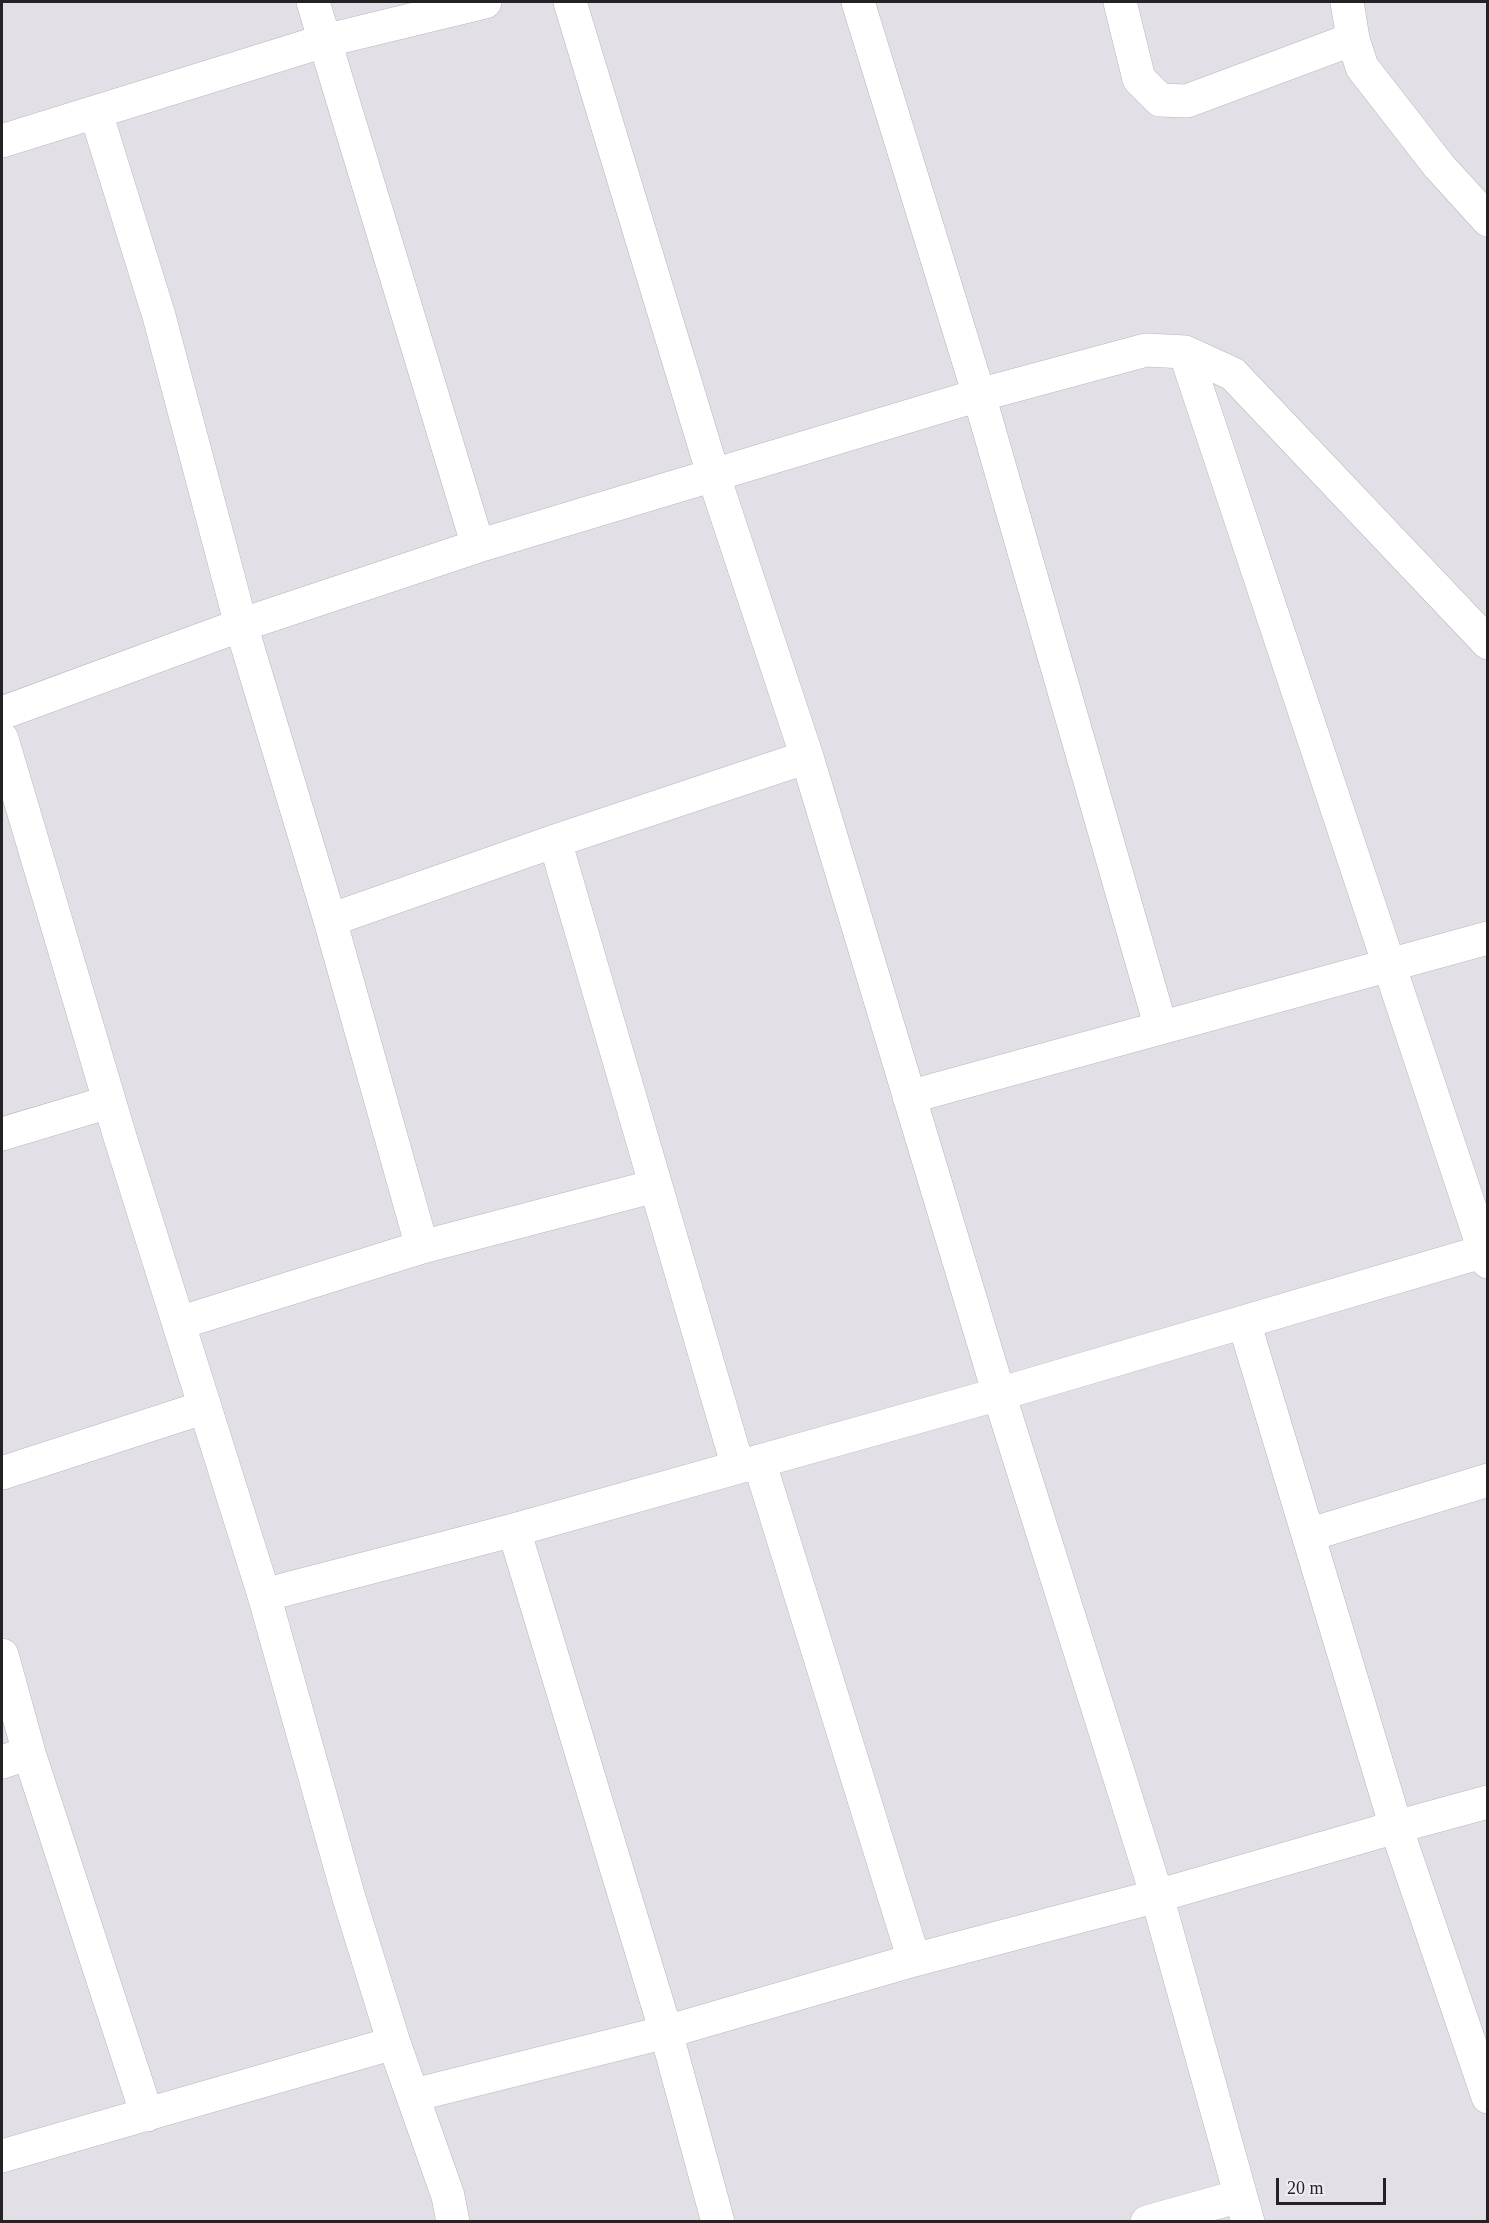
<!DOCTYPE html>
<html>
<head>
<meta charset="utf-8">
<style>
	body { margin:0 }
	#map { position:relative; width:1489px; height:2223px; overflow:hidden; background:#e3dfe6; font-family:"Times New Roman",serif }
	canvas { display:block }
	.frame { position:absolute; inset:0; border:3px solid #242225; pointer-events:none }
	.scale { position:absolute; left:1276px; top:2178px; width:110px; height:27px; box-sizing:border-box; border:3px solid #242225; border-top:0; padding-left:8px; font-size:18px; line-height:21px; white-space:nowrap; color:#242225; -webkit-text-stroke:4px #f0ecf3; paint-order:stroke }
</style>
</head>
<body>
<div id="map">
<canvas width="1489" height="2223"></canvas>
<div class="frame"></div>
<div class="scale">20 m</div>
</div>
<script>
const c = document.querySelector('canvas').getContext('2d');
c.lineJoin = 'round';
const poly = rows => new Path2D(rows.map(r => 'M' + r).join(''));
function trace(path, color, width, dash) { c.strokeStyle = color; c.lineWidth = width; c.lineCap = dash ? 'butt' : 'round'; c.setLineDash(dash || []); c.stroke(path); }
const street = poly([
	[313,2,478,546],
	[570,2,713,474,807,757,999,1394,1157,1896,1248,2222],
	[858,2,979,395,1161,1028],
	[1120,2,1139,79,1160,100,1187,101,1353,39],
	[1347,2,1353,39,1362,67,1439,166,1488,220],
	[96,113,159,316,241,625,330,920,422,1247],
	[2,141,324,41,485,2],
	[1185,352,1488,1262],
	[2,713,241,625,478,546,979,395,1146,350,1185,352,1233,374,1488,643],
	[555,841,738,1467],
	[330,920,555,841,807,757],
	[909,1097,1488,938],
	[2,1134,109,1102],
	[1244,1322,1396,1827,1488,2097],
	[179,1323,422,1247,655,1186],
	[759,1461,914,1960],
	[2,1473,205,1407],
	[514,1530,666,2032,718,2222],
	[1308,1535,1488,1480],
	[264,1595,514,1530,999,1394,1488,1250],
	[2,1655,29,1753,147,2115],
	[2,1762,29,1753],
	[414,2095,666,2032,914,1960,1157,1896,1396,1827,1488,1802],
	[2,2156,394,2043],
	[1147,2222,1240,2196]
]);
const secondary = poly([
	[2,739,120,1137,264,1595,349,1898,394,2043,448,2196,453,2222]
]);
trace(street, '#b9b5bc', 34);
trace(secondary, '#b9b5bc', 34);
trace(street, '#fff', 33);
trace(secondary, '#fff', 33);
</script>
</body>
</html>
